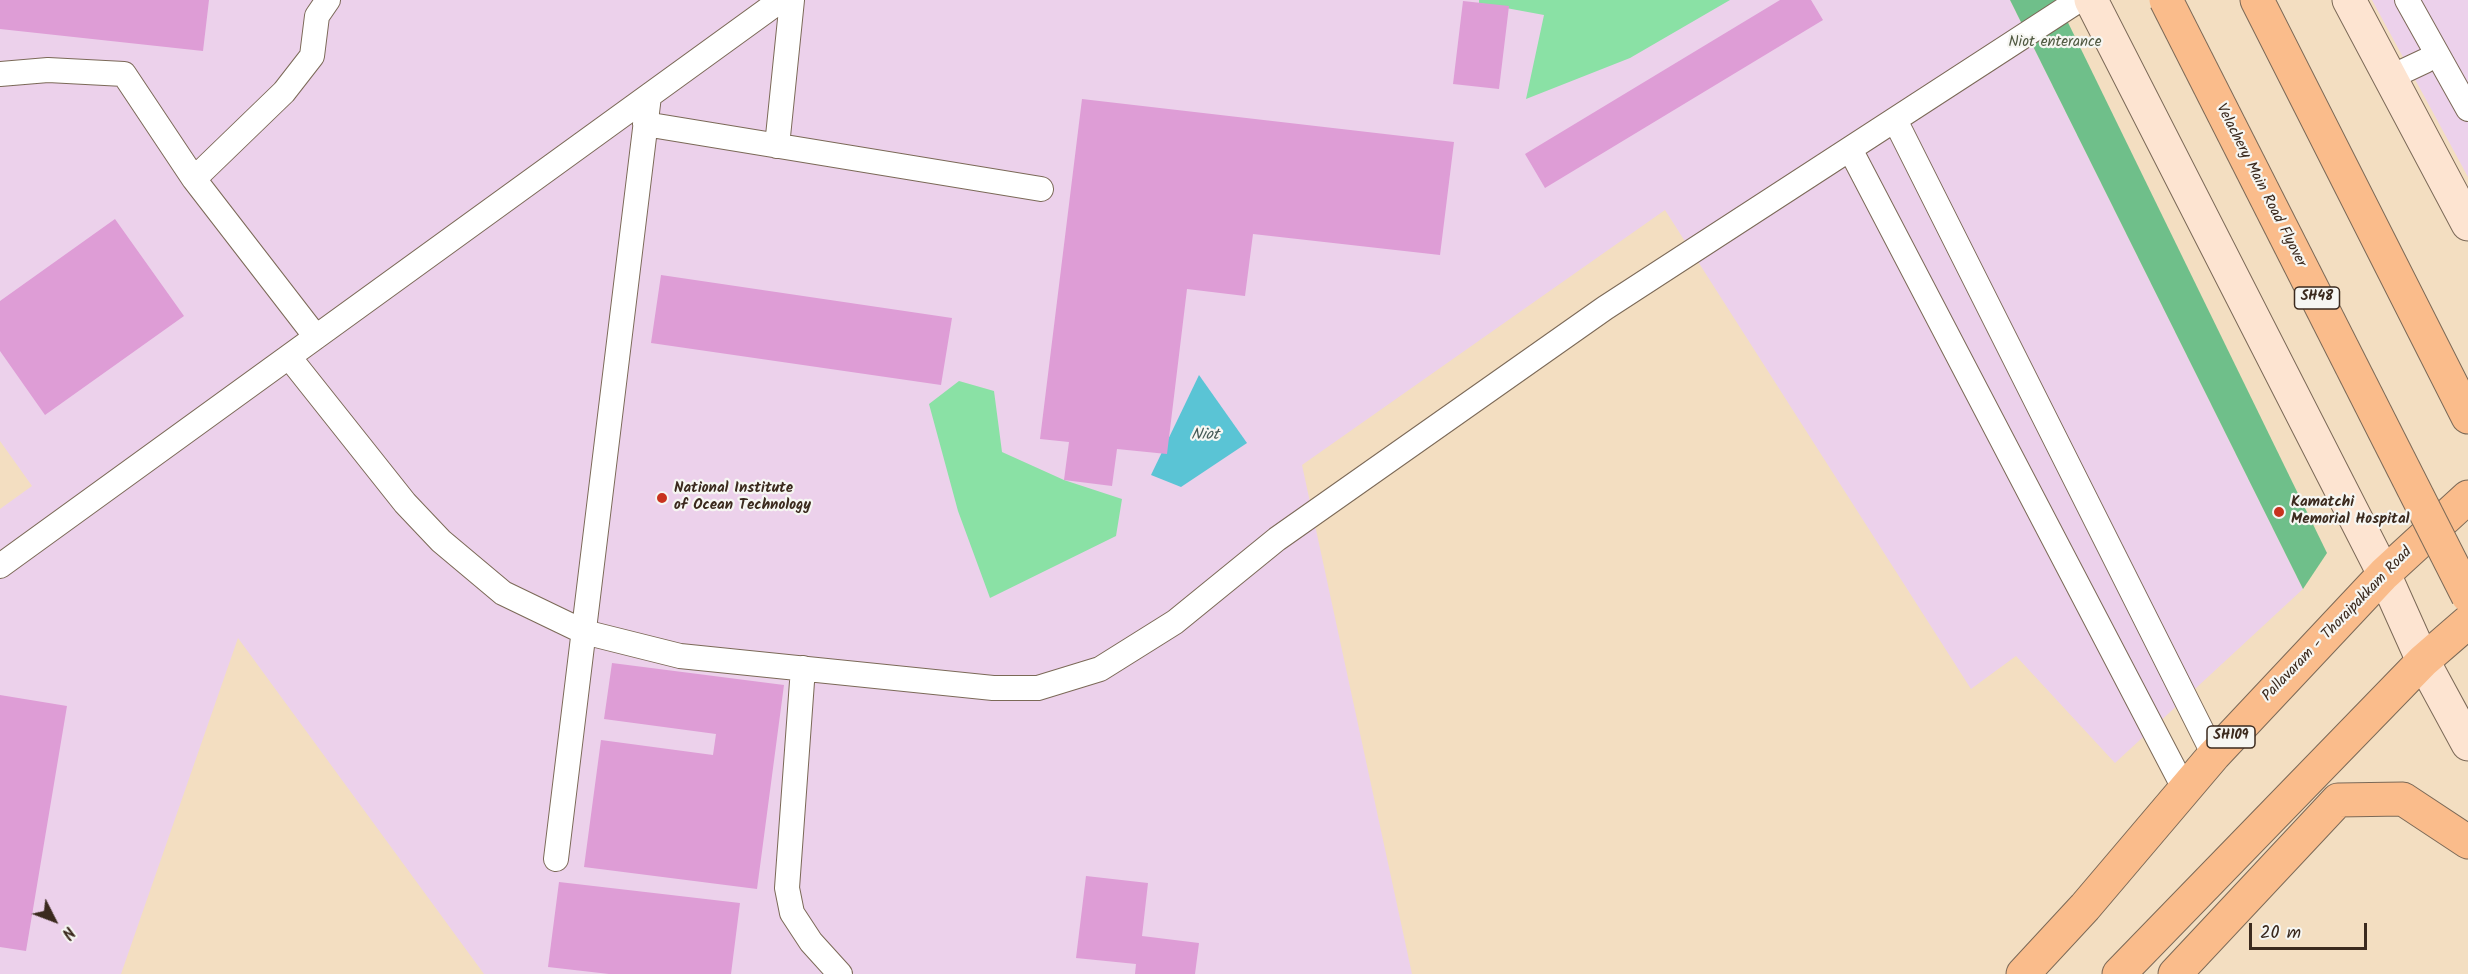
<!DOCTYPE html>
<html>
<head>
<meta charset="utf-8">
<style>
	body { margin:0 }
	#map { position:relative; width:2468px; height:974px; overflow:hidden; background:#f3dec1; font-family:Kalam,sans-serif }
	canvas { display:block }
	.north { position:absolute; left:24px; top:890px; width:60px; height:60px; -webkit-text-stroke:4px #f6f6f2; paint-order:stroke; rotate:132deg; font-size:16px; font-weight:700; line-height:24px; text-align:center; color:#3b2a1e }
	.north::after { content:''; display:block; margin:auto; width:21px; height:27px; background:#3b2a1e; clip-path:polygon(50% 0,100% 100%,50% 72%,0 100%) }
	.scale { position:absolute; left:2249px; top:923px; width:118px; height:27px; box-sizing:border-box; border:3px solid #3b2a1e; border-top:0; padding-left:8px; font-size:18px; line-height:21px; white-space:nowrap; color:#3b2a1e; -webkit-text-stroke:4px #f6f6f2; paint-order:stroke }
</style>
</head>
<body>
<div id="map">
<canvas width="2468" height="974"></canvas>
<div class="north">N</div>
<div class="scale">20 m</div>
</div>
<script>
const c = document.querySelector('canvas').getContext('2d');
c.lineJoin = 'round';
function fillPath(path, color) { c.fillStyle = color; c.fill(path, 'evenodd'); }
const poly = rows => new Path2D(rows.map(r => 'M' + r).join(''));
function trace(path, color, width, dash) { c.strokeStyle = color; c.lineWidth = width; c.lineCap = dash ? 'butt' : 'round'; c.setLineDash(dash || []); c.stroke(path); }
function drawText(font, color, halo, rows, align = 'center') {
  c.font = font + ' Kalam,sans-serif'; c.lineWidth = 4.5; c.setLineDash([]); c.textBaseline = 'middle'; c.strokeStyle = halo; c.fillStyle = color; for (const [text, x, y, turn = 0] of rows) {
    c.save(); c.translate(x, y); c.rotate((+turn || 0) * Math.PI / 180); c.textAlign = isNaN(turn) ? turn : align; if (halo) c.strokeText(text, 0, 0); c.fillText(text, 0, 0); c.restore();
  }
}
const built = poly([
	[0,0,2010,0,2303,589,2115,763,2016,656,1971,689,1665,210,1302,465,1412,974,484,974,238,638,121,974,0,974,0,509,32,486,0,441],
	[2372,0,2468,0,2468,177]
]);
const green = poly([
	[1479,0,1730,0,1630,58,1526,99,1544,15,1479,3],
	[959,381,994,391,1002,452,1064,480,1122,499,1116,536,990,598,958,511,929,404]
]);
const forest = poly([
	[2010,0,2057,0,2327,553,2303,589]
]);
const water = poly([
	[1199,375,1247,443,1181,487,1151,475]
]);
const building = poly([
	[0,0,209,0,203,51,0,29],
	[1780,0,1811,0,1823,20,1545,188,1525,154],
	[1463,1,1509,6,1499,89,1453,84],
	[1082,99,1454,142,1440,255,1253,234,1245,296,1187,289,1167,454,1117,449,1112,486,1064,480,1069,442,1040,439],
	[115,219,184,316,45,415,0,351,0,301],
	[661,275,952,318,941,385,651,343],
	[612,663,784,685,757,889,584,867,601,740,713,755,716,734,604,719],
	[0,695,67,706,26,951,0,947],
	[1086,876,1148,883,1142,936,1199,943,1195,974,1135,974,1136,964,1076,958],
	[559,882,740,903,731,974,609,974,548,967]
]);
const lane = poly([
	[2407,0,2468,109],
	[0,74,48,70,124,74,194,179],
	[2391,77,2425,61],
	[1895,120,2214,755],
	[645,124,1041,189],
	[777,146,792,0],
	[1850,149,2185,790],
	[316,337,194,179,284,92,312,56,317,16,328,0],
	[289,357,405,503,441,541,503,593,584,632,680,656,993,688,1038,688,1100,669,1175,622,1277,539,1605,308,2079,0],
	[0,566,781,0],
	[803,668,787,888,792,913,811,942,840,974],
	[556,859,649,96]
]);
const secondary = poly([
	[2091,0,2384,574,2423,661,2468,744],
	[2349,0,2468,224]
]);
const primary = poly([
	[2257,0,2468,417],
	[2023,974,2085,907,2214,755,2384,574,2468,497],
	[2119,974,2423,661,2468,622],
	[2175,974,2338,800,2403,799,2468,842]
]);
const primaryBridge = poly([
	[2166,0,2468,596]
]);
const markers = [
	[662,498,6,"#c8321e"],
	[2279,512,6,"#c8321e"]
];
const shields = [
	[2317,298,45],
	[2231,737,48]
];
const shieldNames = [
	["SH48",2317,298],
	["SH109",2231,737]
];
const parkNames = [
	["Niot enterance",2055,43]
];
const streetNames = [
	["Velachery Main Road Flyover",2260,186,63],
	["Pallavaram - Thoraipakkam Road",2338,625,-46]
];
const poiNames = [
	["National Institute",674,489],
	["of Ocean Technology",674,506],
	["Kamatchi",2291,503],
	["Memorial Hospital",2291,520]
];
const waterNames = [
	["Niot",1205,436]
];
fillPath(built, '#ecd1eb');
fillPath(green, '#8ae1a5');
fillPath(forest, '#6fbf8a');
fillPath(water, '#5ac4d5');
fillPath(building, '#de9dd6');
trace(lane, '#7b6957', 26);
trace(secondary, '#7b6957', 35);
trace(primary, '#7b6957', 35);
trace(lane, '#fff', 24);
trace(secondary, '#fde4d1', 33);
trace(primary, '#fabc8b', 33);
trace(primaryBridge, '#7b6957', 35, []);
trace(primaryBridge, '#fabc8b', 33);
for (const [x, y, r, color] of markers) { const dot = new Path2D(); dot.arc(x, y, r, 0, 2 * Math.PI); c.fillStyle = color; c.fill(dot); trace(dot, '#f6f6f2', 2); }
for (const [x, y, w] of shields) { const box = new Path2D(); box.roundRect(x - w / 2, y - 11, w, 22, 4.5); c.fillStyle = '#f6f6f2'; c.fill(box); trace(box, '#3b2a1e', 1.5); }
drawText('bold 14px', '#3b2a1e', null, shieldNames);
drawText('15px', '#4f5840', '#f6f6f2', parkNames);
drawText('15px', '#3b2a1e', '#f6f6f2', streetNames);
drawText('bold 15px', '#3b2a1e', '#f6f6f2', poiNames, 'left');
drawText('italic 16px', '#445855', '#f6f6f2', waterNames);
</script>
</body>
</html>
